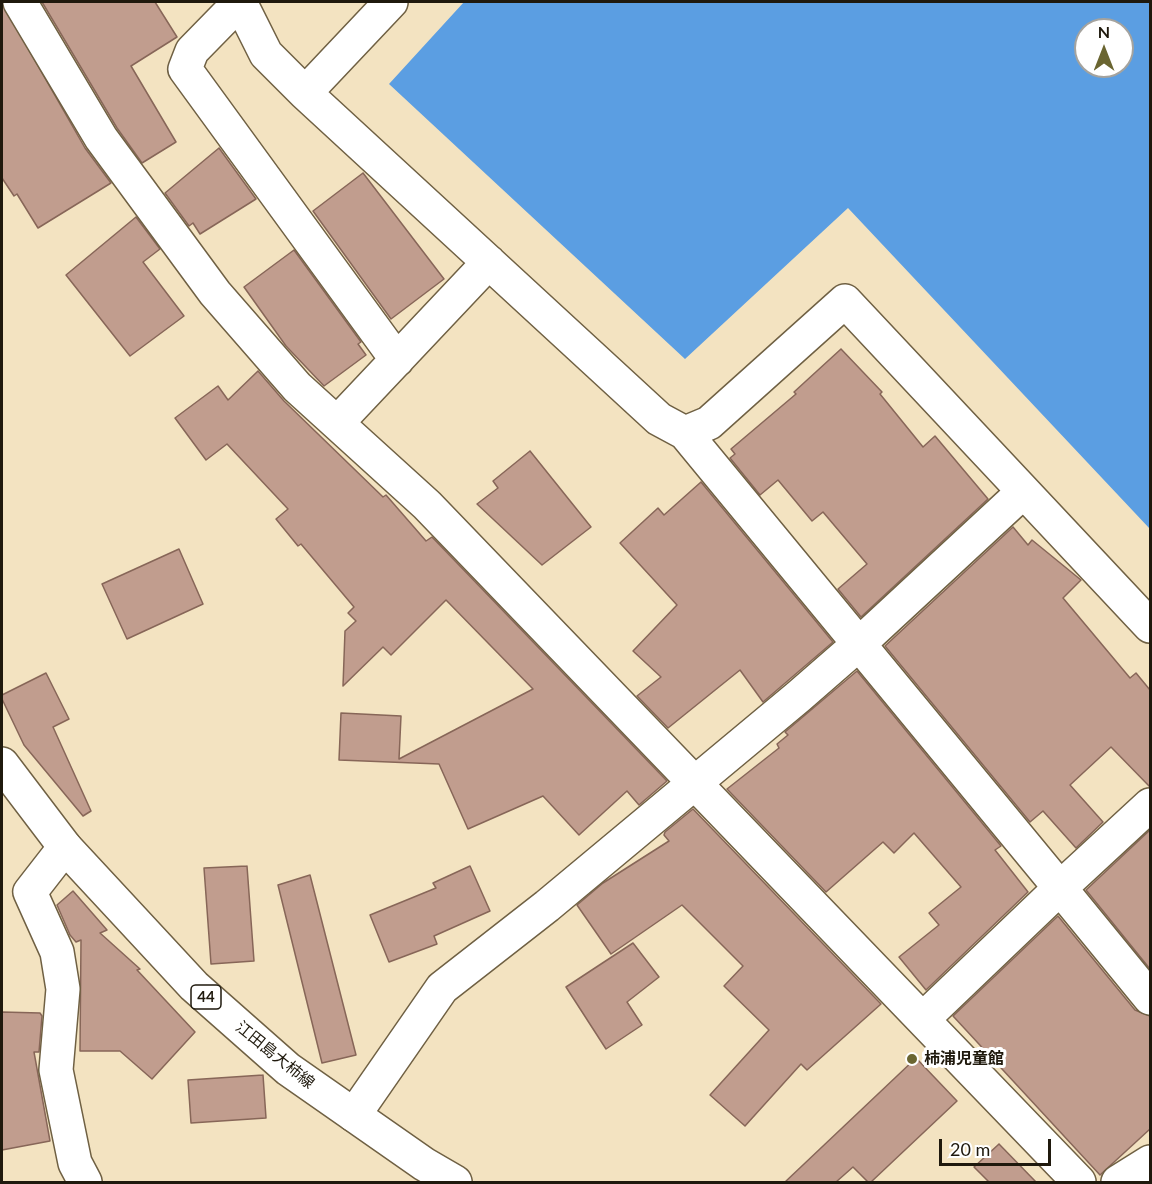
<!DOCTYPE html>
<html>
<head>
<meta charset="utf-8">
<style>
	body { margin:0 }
	#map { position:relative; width:1152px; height:1184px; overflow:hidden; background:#f3e3c1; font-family:Lato,sans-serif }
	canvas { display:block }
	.frame { position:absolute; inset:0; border:3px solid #1f190d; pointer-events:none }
	.north { position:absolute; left:1074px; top:18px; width:60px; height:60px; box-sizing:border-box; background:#fff; border:2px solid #a5a39e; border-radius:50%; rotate:0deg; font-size:16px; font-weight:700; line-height:24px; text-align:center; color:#1f190d }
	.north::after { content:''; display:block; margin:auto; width:21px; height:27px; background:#6a6531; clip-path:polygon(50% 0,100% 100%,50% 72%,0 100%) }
	.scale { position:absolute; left:939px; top:1139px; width:112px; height:27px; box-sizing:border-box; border:3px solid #1f190d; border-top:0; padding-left:8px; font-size:18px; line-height:21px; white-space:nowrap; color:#1f190d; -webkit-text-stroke:4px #fff; paint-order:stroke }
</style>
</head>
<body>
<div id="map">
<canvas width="1152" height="1184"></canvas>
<div class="frame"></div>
<div class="north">N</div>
<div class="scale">20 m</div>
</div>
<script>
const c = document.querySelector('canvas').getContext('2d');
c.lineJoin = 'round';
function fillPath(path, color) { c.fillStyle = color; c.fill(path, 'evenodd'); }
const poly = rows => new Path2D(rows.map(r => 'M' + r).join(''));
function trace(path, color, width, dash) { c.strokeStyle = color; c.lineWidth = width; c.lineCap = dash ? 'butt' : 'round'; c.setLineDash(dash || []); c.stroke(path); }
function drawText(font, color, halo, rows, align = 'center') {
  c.font = font + ' Lato,"Noto Sans JP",sans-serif'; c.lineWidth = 6; c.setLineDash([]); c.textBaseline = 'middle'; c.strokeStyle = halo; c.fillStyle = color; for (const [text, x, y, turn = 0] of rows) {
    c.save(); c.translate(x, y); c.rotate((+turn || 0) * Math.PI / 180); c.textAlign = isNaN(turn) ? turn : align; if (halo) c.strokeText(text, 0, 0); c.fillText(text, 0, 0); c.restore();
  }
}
const water = poly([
	[464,2,1150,2,1150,529,848,208,685,359,389,84],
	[1086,30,1122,30,1122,66,1086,66]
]);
const building = poly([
	[42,2,155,2,177,37,131,66,176,142,142,163,117,128,42,2],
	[2,3,85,148,111,183,38,228,17,194,14,196,2,178,2,3],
	[219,148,256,199,200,234,193,223,189,226,165,193,219,148],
	[363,173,444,279,391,319,313,211,363,173],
	[136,217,160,249,143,262,184,316,130,356,66,275,136,217],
	[294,250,361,342,358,344,366,355,324,386,286,346,244,287,294,250],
	[841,349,882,392,880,394,923,447,935,436,988,499,861,617,838,589,867,564,823,512,812,521,778,480,760,495,730,458,735,454,731,449,796,394,794,392,841,349],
	[258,371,284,401,383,497,386,495,426,541,432,537,667,781,639,805,627,791,579,835,543,796,468,829,439,764,339,760,341,713,401,716,399,759,533,689,446,600,391,655,383,647,343,686,345,631,356,621,348,613,354,607,301,544,298,546,276,519,288,509,227,444,206,460,175,418,218,386,228,400,258,371],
	[530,451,591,527,542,565,477,504,498,488,493,481,530,451],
	[701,482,833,642,763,702,740,670,668,728,637,696,661,677,633,651,677,605,620,543,658,508,664,515,701,482],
	[1013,527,1028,545,1032,540,1081,580,1063,598,1130,678,1136,673,1150,690,1150,787,1111,747,1070,785,1103,822,1076,848,1043,811,1030,822,885,646,1013,527],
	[179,549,203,604,127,639,102,584,179,549],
	[857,671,1001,846,995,850,1028,892,926,990,899,957,939,925,929,913,961,887,914,833,894,853,883,842,826,892,727,789,779,748,777,744,788,735,785,732,857,671],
	[46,673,69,719,53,727,91,811,83,816,24,745,2,699,2,695,46,673],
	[693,809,881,1004,807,1070,801,1064,745,1126,710,1095,769,1030,724,986,743,966,682,905,611,954,577,905,603,883,669,841,664,835,665,832,693,809],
	[1150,830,1150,969,1086,890,1150,830],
	[247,866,254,961,211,964,204,868,247,866],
	[470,866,490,911,434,936,437,944,389,962,370,915,436,888,433,883,470,866],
	[310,875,356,1055,322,1063,278,885,310,875],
	[73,891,107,930,100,933,140,969,137,970,195,1032,152,1079,120,1051,80,1051,81,940,76,942,70,935,57,905,73,891],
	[1058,916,1135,1010,1150,1016,1150,1129,1100,1175,953,1016,1058,916],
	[633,943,659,977,627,1002,642,1025,606,1049,566,987,633,943],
	[2,1012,40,1013,42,1016,39,1052,34,1052,50,1141,2,1150,2,1012],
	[916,1058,957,1101,871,1182,868,1182,853,1167,836,1182,785,1182,916,1058],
	[263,1075,266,1118,191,1123,188,1080,263,1075],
	[999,1144,1036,1182,989,1182,974,1167,999,1144]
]);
const minor = poly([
	[20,2,101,138,215,293,297,387,427,505,1079,1182],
	[391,2,305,93,266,54,240,2,192,51,185,69,397,360],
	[305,93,659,419,685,433,709,423,845,301,1150,626],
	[337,423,489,262],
	[685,433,1060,888,923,1019],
	[1150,805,1060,888,1150,998],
	[65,847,30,892,57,952,63,989,56,1070,75,1163,85,1182],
	[354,1115,442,988,547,906,798,697,860,643,1023,492],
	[1118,1182,1150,1162]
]);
const primary = poly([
	[2,764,65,847,194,986,288,1069,424,1164,455,1182]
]);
const markers = [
	[912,1059,6,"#6a6531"]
];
const shields = [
	[206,997,30]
];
const shieldNames = [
	["44",206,997]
];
const streetNames = [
	["江田島大柿線",275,1055,39]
];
const poiNames = [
	["柿浦児童館",924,1059]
];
fillPath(water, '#5b9ee2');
fillPath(building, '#c19d8e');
trace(building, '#876658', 1.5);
trace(minor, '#6f6043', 36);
trace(primary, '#6f6043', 36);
trace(minor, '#fff', 33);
trace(primary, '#fff', 33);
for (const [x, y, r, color] of markers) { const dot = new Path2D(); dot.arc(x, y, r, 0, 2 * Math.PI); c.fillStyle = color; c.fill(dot); trace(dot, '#fff', 2); }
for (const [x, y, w] of shields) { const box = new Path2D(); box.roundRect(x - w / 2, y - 12, w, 24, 4.5); c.fillStyle = '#fff'; c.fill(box); trace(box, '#1f190d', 1.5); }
drawText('bold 15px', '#1f190d', null, shieldNames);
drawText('16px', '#1f190d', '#fff', streetNames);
drawText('bold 16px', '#1f190d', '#fff', poiNames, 'left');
</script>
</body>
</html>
